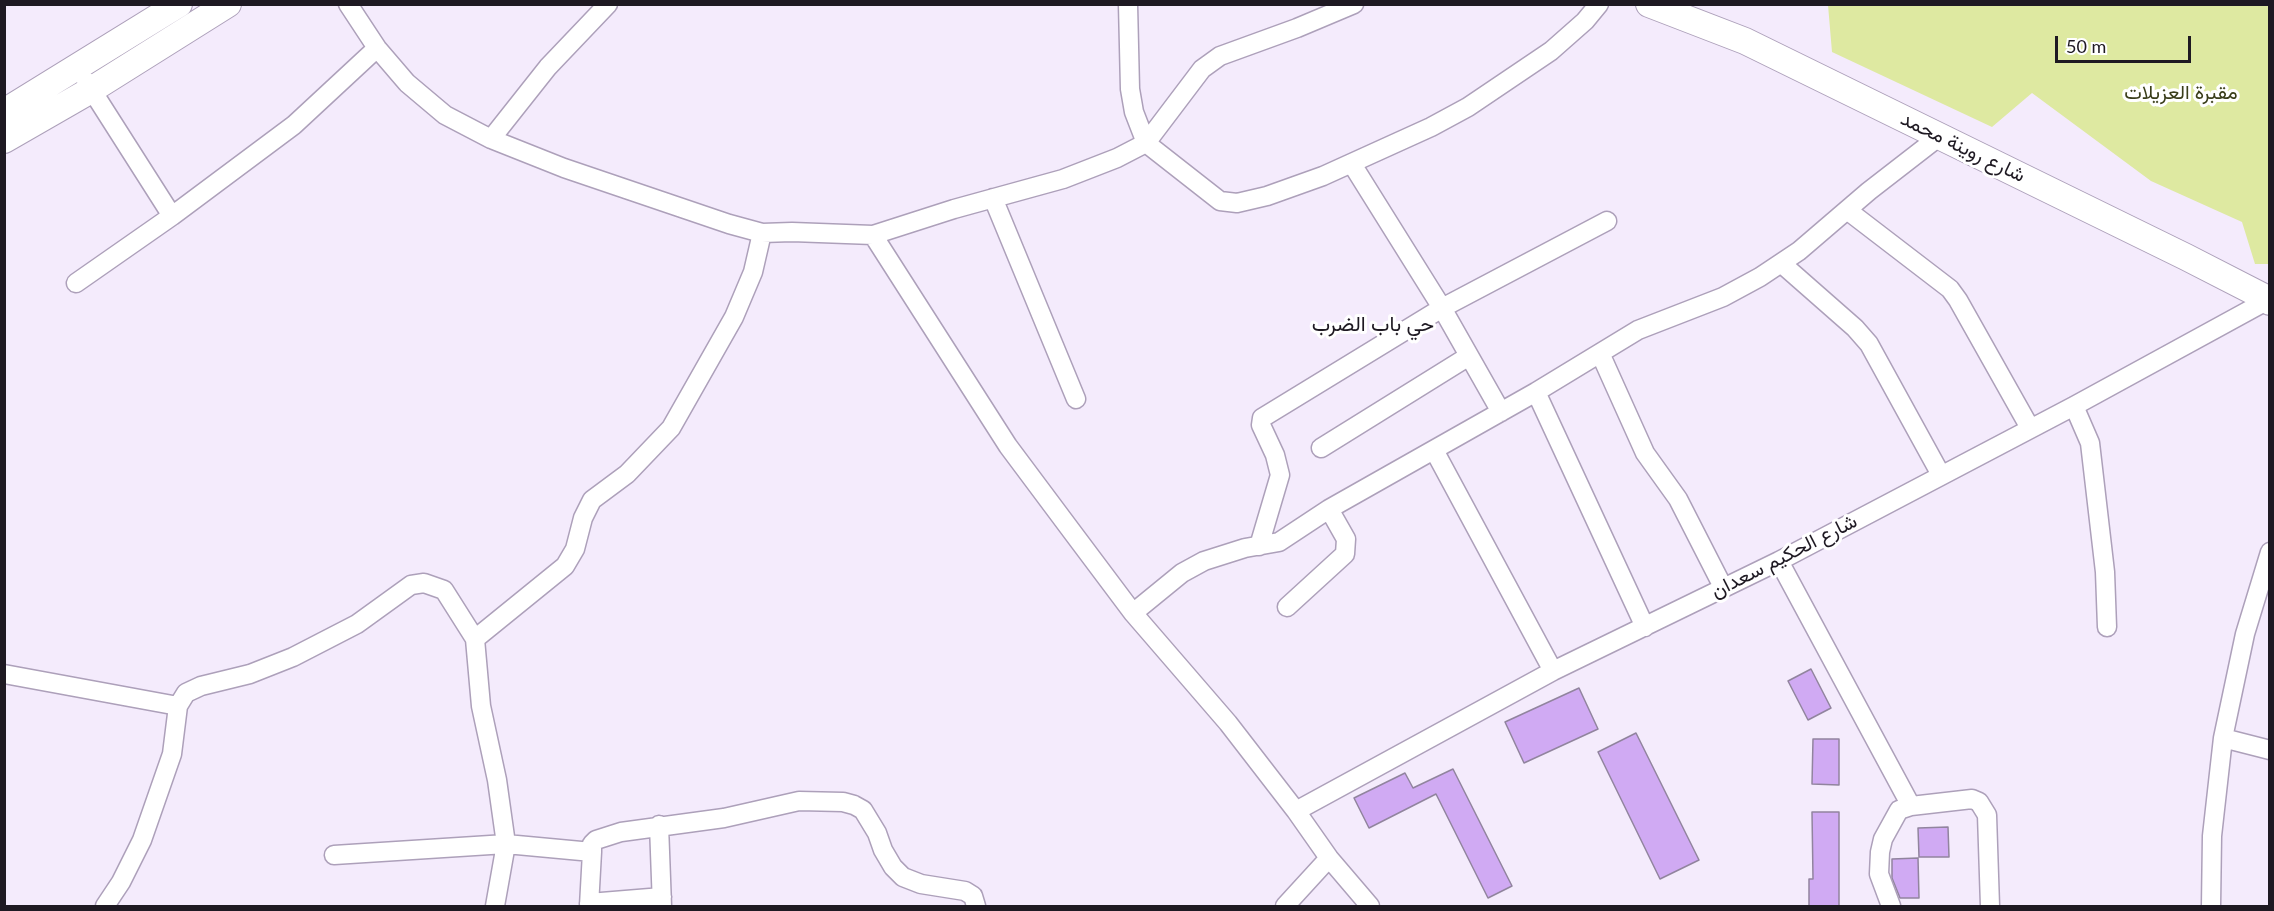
<!DOCTYPE html>
<html>
<head>
<meta charset="utf-8">
<style>
	body { margin:0 }
	#map { position:relative; width:2274px; height:911px; overflow:hidden; background:#f4ebfc; font-family:Lato,sans-serif }
	canvas { display:block }
	.frame { position:absolute; inset:0; border:6px solid #1e1922; pointer-events:none }
	.scale { position:absolute; left:2055px; top:36px; width:136px; height:27px; box-sizing:border-box; border:3px solid #1e1922; border-top:0; padding-left:8px; font-size:18px; line-height:21px; white-space:nowrap; color:#1e1922; -webkit-text-stroke:4px #fff; paint-order:stroke }
</style>
</head>
<body>
<div id="map">
<canvas width="2274" height="911"></canvas>
<div class="frame"></div>
<div class="scale">50 m</div>
</div>
<script>
const c = document.querySelector('canvas').getContext('2d');
c.lineJoin = 'round';
function fillPath(path, color) { c.fillStyle = color; c.fill(path, 'evenodd'); }
const poly = rows => new Path2D(rows.map(r => 'M' + r).join(''));
function trace(path, color, width, dash) { c.strokeStyle = color; c.lineWidth = width; c.lineCap = dash ? 'butt' : 'round'; c.setLineDash(dash || []); c.stroke(path); }
function drawText(font, color, halo, rows, align = 'center') {
  c.font = font + ' Lato,Vazirmatn,sans-serif'; c.lineWidth = 6; c.setLineDash([]); c.textBaseline = 'middle'; c.strokeStyle = halo; c.fillStyle = color; for (const [text, x, y, turn = 0] of rows) {
    c.save(); c.translate(x, y); c.rotate((+turn || 0) * Math.PI / 180); c.textAlign = isNaN(turn) ? turn : align; if (halo) c.strokeText(text, 0, 0); c.fillText(text, 0, 0); c.restore();
  }
}
const green = poly([
	[1828,5,2269,5,2269,264,2255,264,2242,222,2151,181,2032,93,1992,127,1832,52]
]);
const building = poly([
	[1811,669,1831,708,1808,720,1788,681,1811,669],
	[1579,688,1598,729,1524,763,1505,722,1579,688],
	[1636,733,1699,860,1660,879,1598,752,1636,733],
	[1813,739,1839,739,1839,785,1812,784,1813,739],
	[1453,769,1512,886,1488,898,1436,794,1369,828,1354,798,1405,773,1413,788,1453,769],
	[1812,812,1839,812,1839,906,1809,906,1809,879,1813,879,1812,812],
	[1948,827,1949,857,1919,857,1918,828,1948,827],
	[1918,858,1919,898,1900,898,1892,878,1892,859,1918,858]
]);
const street = poly([
	[348,4,377,48,407,83,445,115,491,139,564,168,729,224,762,233,792,232,873,235,954,209,1063,179,1117,158,1146,143,1202,69,1220,56,1297,28,1354,4],
	[1128,4,1130,89,1134,112,1146,143,1220,201,1237,203,1267,196,1323,176,1431,127,1468,107,1551,51,1585,21,1599,4],
	[86,81,172,216],
	[491,139,548,67,608,4],
	[1352,164,1442,308,1501,412],
	[993,198,1076,399],
	[1847,210,1950,289,1958,300,2030,428],
	[873,235,1008,446,1073,533,1133,613,1228,723,1296,811,1329,858,1370,906],
	[1781,263,1855,328,1869,344,1941,475],
	[76,283,172,216,294,125,377,48],
	[1600,353,1645,453,1678,499,1723,587],
	[1536,392,1645,627],
	[2074,406,2090,443,2105,572,2107,627],
	[1321,448,1469,356],
	[1434,450,1553,671],
	[1259,546,1280,475,1275,455,1261,425,1262,418,1442,308,1607,221],
	[1779,561,1911,806],
	[1287,607,1345,554,1346,539,1329,509,1536,392,1638,330,1723,297,1760,277,1799,251,1869,191,1940,136],
	[1133,613,1182,573,1204,561,1245,548,1279,542,1329,509],
	[475,639,565,566,575,549,583,518,592,500,627,474,671,428,734,317,753,272,762,233],
	[4,674,178,706],
	[2223,738,2270,750],
	[1296,811,1553,671,1779,561,2074,406,2270,299],
	[659,825,662,906],
	[592,852,592,844,596,840,621,832,724,818,799,801,843,802,854,805,863,810,877,833,883,850,893,867,903,877,921,884,965,891,973,896,976,906],
	[334,855,506,844,592,852,589,906],
	[589,903,662,897],
	[105,906,121,882,142,840,172,754,178,706,186,693,201,686,250,674,293,657,357,624,411,585,424,583,444,590,475,639,481,706,497,780,506,844,495,906],
	[1285,906,1329,858],
	[1891,906,1879,874,1880,852,1883,839,1899,810,1911,806,1972,799,1979,802,1987,815,1990,906],
	[2211,906,2212,836,2223,738,2245,634,2270,552]
]);
const secondary = poly([
	[1649,4,1745,41,2186,257,2264,297,2270,302],
	[4,112,179,4],
	[4,140,91,90,228,4]
]);
const parkNames = [
	["مقبرة العزيلات",2181,93]
];
const streetNames = [
	["شارع روينة محمد",1963,147,26],
	["شارع الحكيم سعدان",1784,556,-27]
];
const neighbourhoodNames = [
	["حي باب الضرب",1373,324]
];
fillPath(green, '#dee9a1');
fillPath(building, '#d0aaf3');
trace(building, '#91849e', 1.5);
trace(street, '#ada0ba', 21);
trace(secondary, '#ada0ba', 28);
trace(street, '#fff', 18);
trace(secondary, '#fff', 26);
drawText('20px', '#3a3e1a', '#fff', parkNames);
drawText('20px', '#1e1922', '#fff', streetNames);
drawText('21px', '#1e1922', '#fff', neighbourhoodNames);
</script>
</body>
</html>
